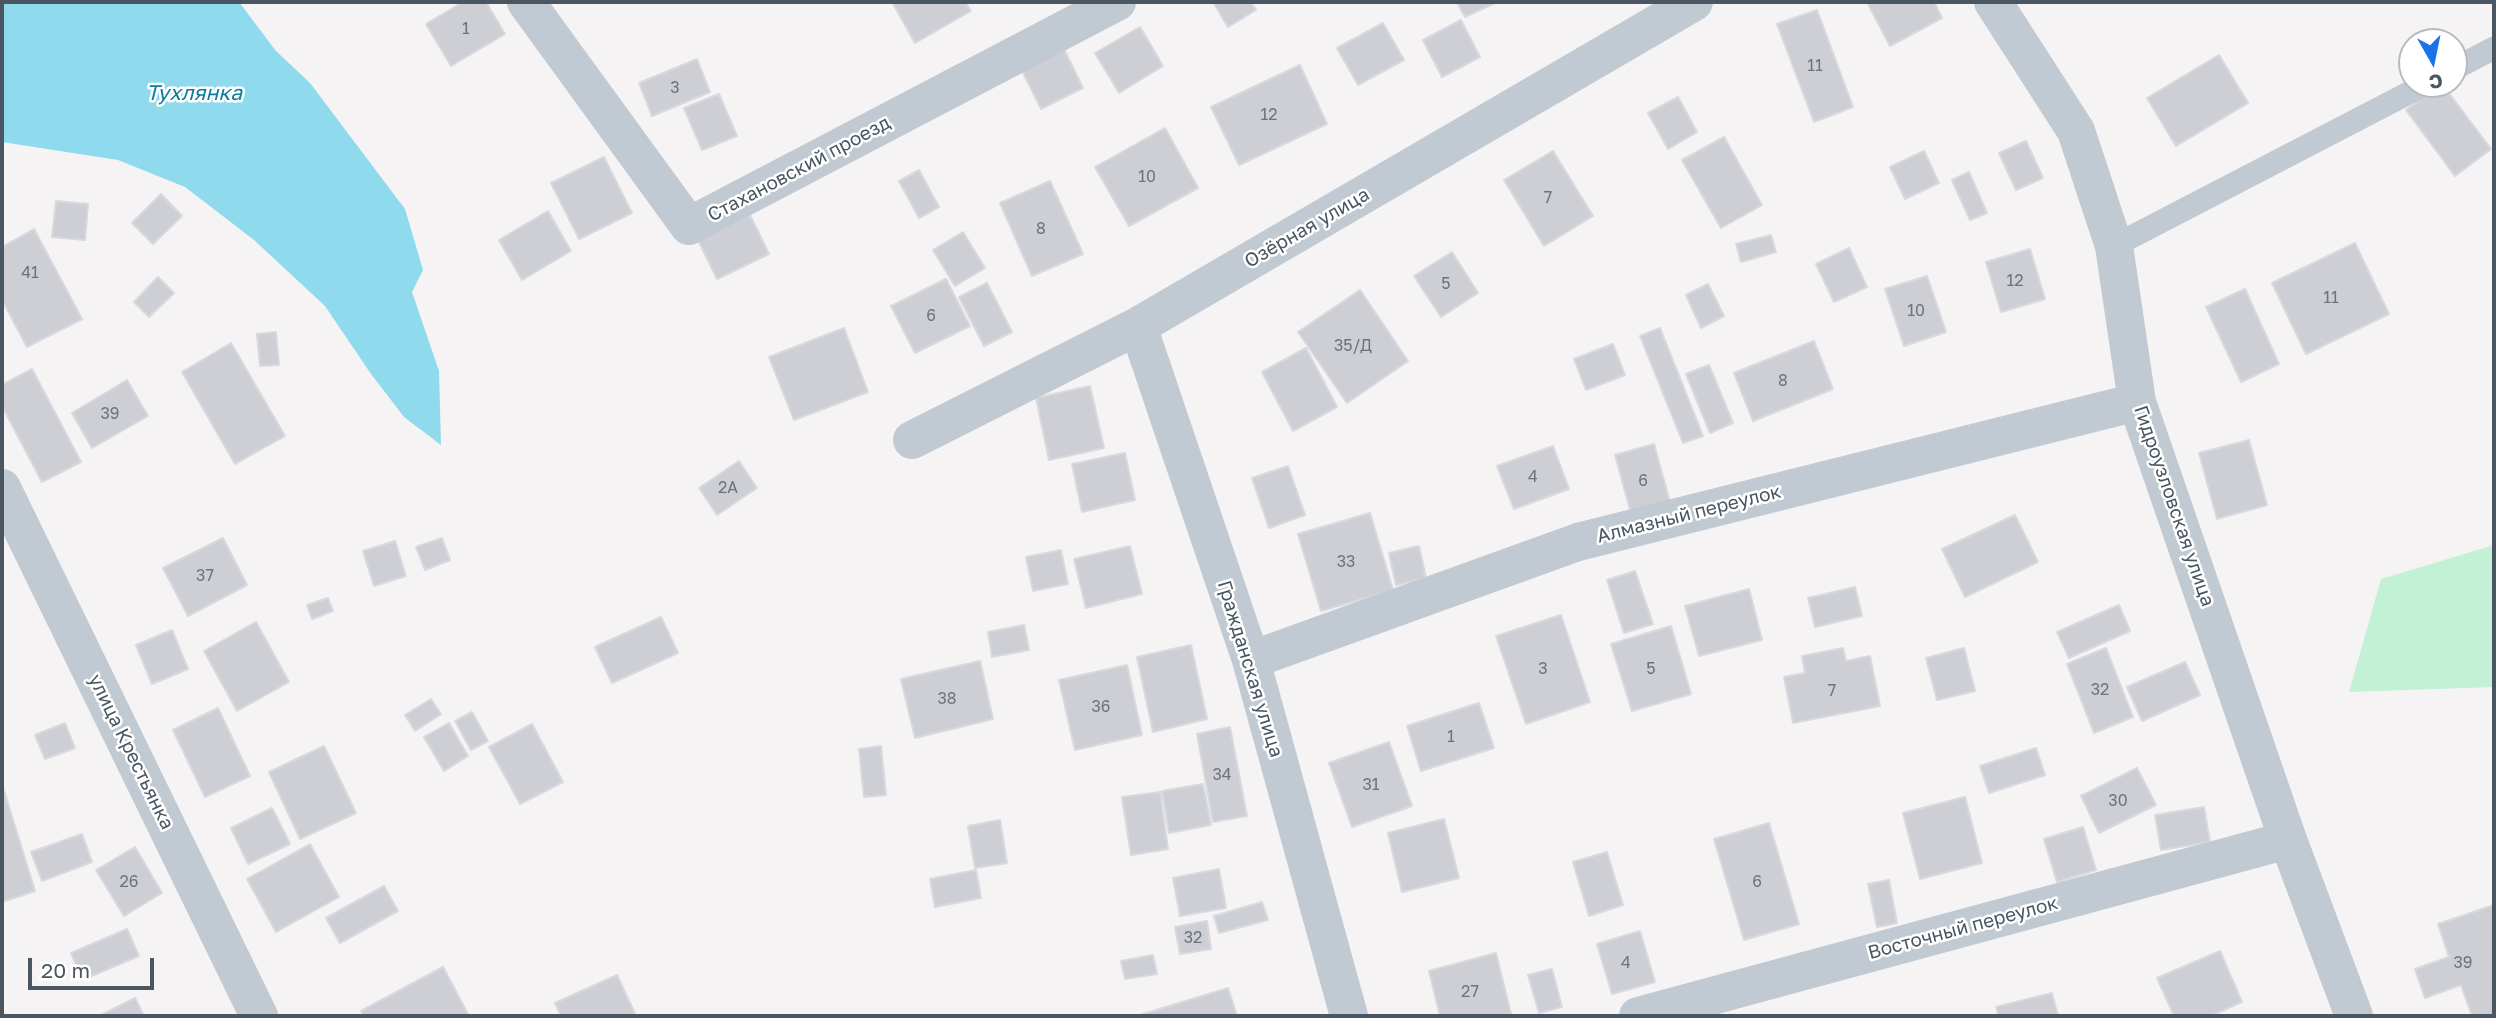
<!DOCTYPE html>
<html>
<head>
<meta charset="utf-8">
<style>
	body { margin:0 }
	#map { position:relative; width:2496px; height:1018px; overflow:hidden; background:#f5f3f3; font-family:"Golos Text",sans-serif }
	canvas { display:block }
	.frame { position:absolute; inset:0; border:4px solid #4a5661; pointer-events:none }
	.north { position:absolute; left:2398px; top:28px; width:70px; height:70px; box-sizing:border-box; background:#fff; border:2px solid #b7bbc0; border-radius:50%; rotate:171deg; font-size:19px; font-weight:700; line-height:28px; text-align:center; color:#4a5661 }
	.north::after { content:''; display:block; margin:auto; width:24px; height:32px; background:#1a73e8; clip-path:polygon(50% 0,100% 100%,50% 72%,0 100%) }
	.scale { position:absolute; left:28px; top:958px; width:126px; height:32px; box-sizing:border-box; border:4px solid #4a5661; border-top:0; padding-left:9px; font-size:21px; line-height:24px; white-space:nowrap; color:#4a5661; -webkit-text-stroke:5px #fff; paint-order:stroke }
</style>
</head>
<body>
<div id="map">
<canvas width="2496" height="1018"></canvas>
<div class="frame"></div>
<div class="north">С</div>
<div class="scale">20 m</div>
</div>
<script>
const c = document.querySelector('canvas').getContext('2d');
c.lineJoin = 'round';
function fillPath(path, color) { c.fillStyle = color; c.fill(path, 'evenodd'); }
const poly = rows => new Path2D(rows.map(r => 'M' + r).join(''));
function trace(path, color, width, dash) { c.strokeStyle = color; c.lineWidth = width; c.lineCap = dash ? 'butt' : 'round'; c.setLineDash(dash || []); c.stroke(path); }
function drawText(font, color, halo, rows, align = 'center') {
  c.font = font + ' "Golos Text",sans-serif'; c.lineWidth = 5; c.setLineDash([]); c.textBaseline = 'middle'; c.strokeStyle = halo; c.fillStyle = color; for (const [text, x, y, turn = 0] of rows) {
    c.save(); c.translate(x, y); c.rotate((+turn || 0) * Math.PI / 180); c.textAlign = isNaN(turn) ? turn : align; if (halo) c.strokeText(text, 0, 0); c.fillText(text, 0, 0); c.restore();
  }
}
const green = poly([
	[2494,545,2494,687,2349,692,2381,579]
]);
const water = poly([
	[2,2,239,2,276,51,310,83,405,209,423,270,412,292,439,371,441,445,404,417,371,374,325,306,254,240,185,187,118,160,2,142]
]);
const building = poly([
	[463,2,486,2,505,34,451,66,426,24,463,2],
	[892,2,965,2,971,11,915,43,892,2],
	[1213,2,1251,2,1256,10,1228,27,1213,2],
	[1457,2,1497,2,1465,17,1457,2],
	[1867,2,1934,2,1942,18,1890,46,1867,2],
	[1817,10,1853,107,1814,122,1777,24,1817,10],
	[1461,20,1480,57,1442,77,1423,40,1461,20],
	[1383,23,1404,60,1358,85,1337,48,1383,23],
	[1140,27,1163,66,1119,93,1095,53,1140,27],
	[1058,37,1083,88,1041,109,1016,58,1058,37],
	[2219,55,2248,103,2176,146,2147,98,2219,55],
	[697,59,710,92,652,116,639,83,697,59],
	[1300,65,1327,124,1239,165,1211,107,1300,65],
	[2442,84,2491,149,2455,176,2406,110,2442,84],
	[719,94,737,136,702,150,684,108,719,94],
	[1678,97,1697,132,1668,149,1648,113,1678,97],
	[1165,128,1198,188,1129,226,1095,167,1165,128],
	[1724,137,1762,205,1721,228,1682,160,1724,137],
	[2026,141,2043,178,2016,190,1999,153,2026,141],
	[1553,151,1593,216,1544,246,1504,180,1553,151],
	[1924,151,1939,183,1905,199,1890,167,1924,151],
	[604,157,632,213,579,239,551,183,604,157],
	[919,170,939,207,919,218,899,181,919,170],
	[1969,172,1987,213,1970,220,1952,180,1969,172],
	[1050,181,1083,254,1032,276,1000,203,1050,181],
	[161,194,182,216,153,244,132,223,161,194],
	[56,201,88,204,85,240,52,237,56,201],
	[548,211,571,251,522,280,499,240,548,211],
	[750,215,769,254,717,279,698,240,750,215],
	[34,229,82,319,27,347,2,300,2,247,34,229],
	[963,232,985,268,955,286,933,250,963,232],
	[1771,235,1776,252,1741,262,1736,244,1771,235],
	[2355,243,2389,314,2306,354,2272,283,2355,243],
	[1849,248,1867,287,1834,302,1816,264,1849,248],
	[2030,249,2045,299,2001,312,1986,262,2030,249],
	[1452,252,1478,293,1441,317,1414,276,1452,252],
	[1927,276,1946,332,1904,346,1885,289,1927,276],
	[158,277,174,293,149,317,134,302,158,277],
	[946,279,970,326,915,353,891,306,946,279],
	[987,283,1012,332,984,346,959,297,987,283],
	[1708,284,1724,316,1701,328,1686,295,1708,284],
	[2245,289,2279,364,2241,382,2206,307,2245,289],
	[1360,290,1408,361,1347,403,1298,332,1360,290],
	[844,328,868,392,794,420,769,357,844,328],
	[1660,328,1703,436,1683,443,1640,336,1660,328],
	[276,332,279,365,260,366,257,334,276,332],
	[1814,341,1833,389,1753,421,1734,373,1814,341],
	[231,343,285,436,235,464,182,372,231,343],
	[1613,344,1625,375,1586,390,1574,359,1613,344],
	[1306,348,1337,407,1293,431,1262,372,1306,348],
	[1709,365,1733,423,1710,433,1686,374,1709,365],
	[32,369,81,462,42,482,2,406,2,385,32,369],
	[127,380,148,416,92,448,72,413,127,380],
	[1090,386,1104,448,1049,460,1036,398,1090,386],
	[2249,440,2267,505,2217,519,2199,453,2249,440],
	[1654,444,1671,506,1632,517,1615,455,1654,444],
	[1553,446,1569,489,1514,509,1497,466,1553,446],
	[1125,453,1135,500,1082,512,1072,464,1125,453],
	[739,461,757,488,717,515,699,488,739,461],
	[1288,466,1305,515,1269,528,1252,478,1288,466],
	[1370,513,1393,590,1321,611,1298,534,1370,513],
	[2015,515,2038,562,1965,597,1942,549,2015,515],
	[223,538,247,585,188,616,163,568,223,538],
	[442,538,450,560,425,570,416,547,442,538],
	[395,541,406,576,374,586,363,551,395,541],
	[1130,546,1142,594,1086,608,1074,559,1130,546],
	[1419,546,1426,578,1396,585,1389,553,1419,546],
	[1061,550,1068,584,1033,591,1026,557,1061,550],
	[1635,571,1653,624,1624,633,1607,580,1635,571],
	[1855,587,1862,616,1815,627,1808,598,1855,587],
	[1749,589,1762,640,1699,656,1685,606,1749,589],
	[328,598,333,611,312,619,307,605,328,598],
	[2119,605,2130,631,2069,658,2057,632,2119,605],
	[1561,615,1590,702,1526,724,1496,636,1561,615],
	[661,617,678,653,612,683,595,647,661,617],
	[256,622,289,682,237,711,204,651,256,622],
	[1024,625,1029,650,992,657,988,632,1024,625],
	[1671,626,1691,694,1632,711,1611,644,1671,626],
	[172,630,188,669,152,684,136,645,172,630],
	[1191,645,1207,719,1153,732,1137,657,1191,645],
	[1843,648,1846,661,1870,656,1880,706,1793,723,1784,677,1805,673,1802,656,1843,648],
	[1964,648,1975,691,1937,700,1926,658,1964,648],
	[2106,648,2133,717,2094,733,2067,664,2106,648],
	[980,661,993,719,915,738,901,679,980,661],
	[2185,662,2200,695,2142,721,2127,687,2185,662],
	[1127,665,1142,735,1075,750,1059,680,1127,665],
	[431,699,441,714,415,731,405,715,431,699],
	[1479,703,1494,748,1421,771,1407,726,1479,703],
	[218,708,250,776,205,797,173,730,218,708],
	[472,712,488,741,471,750,455,721,472,712],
	[65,723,75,748,45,759,35,735,65,723],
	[449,723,468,756,444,771,424,737,449,723],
	[532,724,563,782,520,804,489,747,532,724],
	[1230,727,1247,816,1213,822,1197,734,1230,727],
	[1389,742,1412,806,1352,827,1329,763,1389,742],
	[324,746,356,813,300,839,269,772,324,746],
	[881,746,886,795,864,797,859,749,881,746],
	[2036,748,2045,775,1989,793,1980,766,2036,748],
	[2137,768,2156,805,2099,833,2081,796,2137,768],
	[2,784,35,891,2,902,2,784],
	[1203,784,1211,825,1169,833,1162,791,1203,784],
	[1160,792,1168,849,1131,855,1122,797,1160,792],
	[1965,797,1982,863,1920,879,1903,813,1965,797],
	[2204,807,2210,842,2161,850,2155,815,2204,807],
	[272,808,290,844,248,864,231,828,272,808],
	[1444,819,1459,878,1402,892,1388,833,1444,819],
	[1000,820,1007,863,975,868,968,826,1000,820],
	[1769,823,1799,924,1744,940,1714,839,1769,823],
	[2083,827,2096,870,2057,882,2044,839,2083,827],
	[82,834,92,862,42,881,31,852,82,834],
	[310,844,339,897,276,932,247,879,310,844],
	[135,847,162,893,124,916,96,870,135,847],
	[1607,852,1623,905,1589,916,1573,862,1607,852],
	[1219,869,1226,908,1180,916,1173,878,1219,869],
	[976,870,981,898,935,907,930,879,976,870],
	[1889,880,1897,923,1877,927,1868,884,1889,880],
	[384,886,398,911,340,943,326,918,384,886],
	[1262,902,1268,920,1219,933,1214,916,1262,902],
	[2494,905,2494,1015,2472,1016,2461,985,2425,998,2415,969,2449,957,2438,924,2494,905],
	[1207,921,1211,949,1180,954,1175,927,1207,921],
	[127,929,139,956,82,980,71,953,127,929],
	[1640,931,1655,982,1612,994,1597,944,1640,931],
	[2220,951,2242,1002,2210,1016,2174,1016,2157,978,2220,951],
	[1496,953,1511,1014,1502,1016,1440,1016,1429,971,1496,953],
	[1153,955,1157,974,1125,979,1121,961,1153,955],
	[443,967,469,1016,364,1016,361,1011,443,967],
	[1552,969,1562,1007,1539,1013,1528,975,1552,969],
	[617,975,636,1016,561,1016,555,1003,617,975],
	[1228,988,1237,1016,1141,1016,1140,1015,1228,988],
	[2052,993,2058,1016,1999,1016,1996,1007,2052,993],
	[135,998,144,1016,99,1016,135,998]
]);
const service = poly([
	[2454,69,2494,48],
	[2114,246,2426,84]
]);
const minor = poly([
	[526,2,689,226,1117,2],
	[1993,2,2076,131,2114,246,2137,402,2288,840,2354,1016],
	[1138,326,1251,660,1349,1016],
	[912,440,1138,326,1694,2],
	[2,488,259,1016],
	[1251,660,1578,542,2137,402],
	[1638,1016,2288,840]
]);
const numberNames = [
	["1",466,29],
	["11",1815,66],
	["3",675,88],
	["12",1269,115],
	["10",1147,177],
	["7",1548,198],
	["8",1041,229],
	["41",30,273],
	["12",2015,281],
	["5",1446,284],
	["11",2331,298],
	["10",1916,311],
	["6",931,316],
	["35/Д",1353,346],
	["8",1783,381],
	["39",110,414],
	["4",1533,477],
	["6",1643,481],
	["2А",728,488],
	["33",1346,562],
	["37",205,576],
	["3",1543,669],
	["5",1651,669],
	["32",2100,690],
	["7",1832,691],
	["38",947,699],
	["36",1101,707],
	["1",1451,737],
	["34",1222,775],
	["31",1371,785],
	["30",2118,801],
	["26",129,882],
	["6",1757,882],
	["32",1193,938],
	["4",1626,963],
	["39",2463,963],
	["27",1470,992]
];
const streetNames = [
	["Стахановский проезд",799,169,-28],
	["Озёрная улица",1307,228,-30],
	["Гидроузловская улица",2174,506,71],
	["Алмазный переулок",1689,514,-14],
	["Гражданская улица",1250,669,73],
	["улица Крестьянка",131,752,64],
	["Восточный переулок",1963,928,-15]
];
const waterNames = [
	["Тухлянка",194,93]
];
fillPath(green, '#c3f1d5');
fillPath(water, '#90daee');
fillPath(building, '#cdcfd5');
trace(building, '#d7d9de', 2);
trace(service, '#c1cad2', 23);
trace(minor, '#c1cad2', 38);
drawText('16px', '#6b747e', null, numberNames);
drawText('19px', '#4a5661', '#fff', streetNames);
drawText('italic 21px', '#0c7c9b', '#fff', waterNames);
</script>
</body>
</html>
